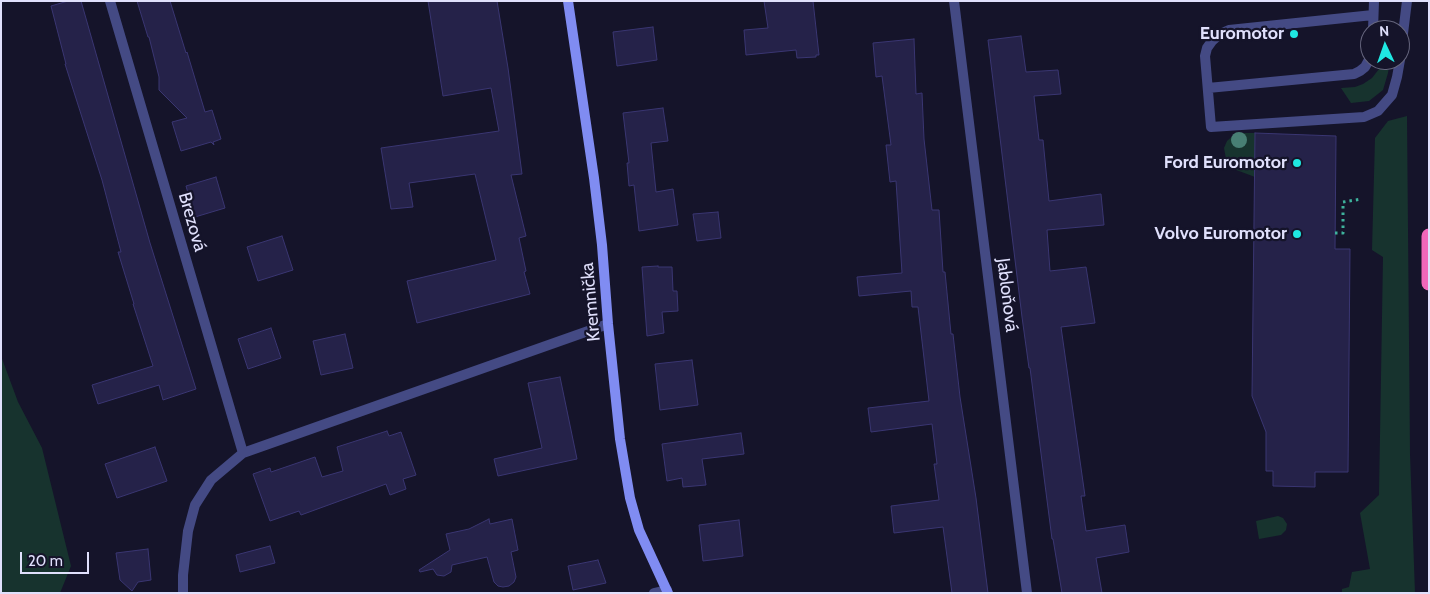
<!DOCTYPE html>
<html>
<head>
<meta charset="utf-8">
<style>
	body { margin:0 }
	#map { position:relative; width:1430px; height:594px; overflow:hidden; background:#15142a; font-family:Cabin,sans-serif }
	canvas { display:block }
	.frame { position:absolute; inset:0; border:2px solid #e0e0fc; pointer-events:none }
	.north { position:absolute; left:1360px; top:20px; width:50px; height:50px; box-sizing:border-box; background:#15142a; border:1px solid #66667e; border-radius:50%; rotate:357deg; font-size:14px; font-weight:700; line-height:20px; text-align:center; color:#e0e0fc }
	.north::after { content:''; display:block; margin:auto; width:18px; height:22px; background:#1fe8e2; clip-path:polygon(50% 0,100% 100%,50% 72%,0 100%) }
	.scale { position:absolute; left:20px; top:552px; width:69px; height:22px; box-sizing:border-box; border:2px solid #e0e0fc; border-top:0; padding-left:6px; font-size:15px; line-height:18px; white-space:nowrap; color:#e0e0fc; -webkit-text-stroke:4px #15142a; paint-order:stroke }
</style>
</head>
<body>
<div id="map">
<canvas width="1430" height="594"></canvas>
<div class="frame"></div>
<div class="north">N</div>
<div class="scale">20 m</div>
</div>
<script>
const c = document.querySelector('canvas').getContext('2d');
c.lineJoin = 'round';
function fillPath(path, color) { c.fillStyle = color; c.fill(path, 'evenodd'); }
const poly = rows => new Path2D(rows.map(r => 'M' + r).join(''));
function trace(path, color, width, dash) { c.strokeStyle = color; c.lineWidth = width; c.lineCap = dash ? 'butt' : 'round'; c.setLineDash(dash || []); c.stroke(path); }
function drawText(font, color, halo, rows, align = 'center') {
  c.font = font + ' Cabin,sans-serif'; c.lineWidth = 4.5; c.setLineDash([]); c.textBaseline = 'middle'; c.strokeStyle = halo; c.fillStyle = color; for (const [text, x, y, turn = 0] of rows) {
    c.save(); c.translate(x, y); c.rotate((+turn || 0) * Math.PI / 180); c.textAlign = isNaN(turn) ? turn : align; if (halo) c.strokeText(text, 0, 0); c.fillText(text, 0, 0); c.restore();
  }
}
const green = poly([
	[1386,60,1390,60,1388,73,1383,90,1369,101,1351,103,1341,88,1355,87,1363,84,1372,78],
	[1407,116,1410,454,1415,593,1342,593,1342,589,1349,587,1352,572,1370,569,1360,513,1379,495,1383,257,1372,250,1375,138,1388,121],
	[1236,133,1255,133,1255,177,1231,168,1226,159,1224,148,1227,141],
	[1,356,18,402,42,448,71,566,60,593,1,593],
	[1278,516,1283,518,1287,524,1286,530,1281,535,1259,539,1256,521]
]);
const building = poly([
	[68,1,81,1,150,243,196,389,163,400,159,385,98,404,92,385,153,366,133,304,134,304,118,252,121,252,102,180,65,64,66,64,51,6,68,1],
	[137,1,170,1,186,53,187,52,205,112,212,110,221,139,213,142,214,145,211,142,181,151,172,122,187,118,159,90,159,77,149,37,148,37,137,1],
	[428,1,497,1,508,68,522,174,511,175,526,236,519,238,526,271,524,272,530,294,417,323,407,281,496,260,475,174,409,183,413,207,391,209,381,148,499,131,491,88,443,96,428,1],
	[764,1,813,1,819,55,816,55,816,57,797,58,796,50,746,55,744,30,768,28,764,1],
	[653,27,657,60,617,66,613,32,653,27],
	[1021,36,1026,72,1058,70,1061,94,1034,96,1039,140,1043,140,1049,201,1101,194,1104,225,1047,230,1050,271,1086,267,1095,323,1061,327,1085,496,1081,496,1086,531,1125,525,1129,552,1096,558,1102,593,1062,593,1053,539,1052,539,1030,368,1029,368,1022,317,988,40,1021,36],
	[914,39,916,94,922,93,924,139,932,210,939,210,943,272,945,272,951,334,953,334,960,397,976,498,988,593,952,593,943,527,894,533,891,506,939,500,934,464,937,464,932,424,871,432,868,408,929,401,918,307,912,307,911,291,859,296,857,277,902,273,896,181,890,182,886,145,891,145,882,76,876,77,873,43,914,39],
	[663,108,668,141,651,143,656,192,673,189,678,225,639,231,634,185,629,186,627,163,629,163,623,113,663,108],
	[1255,133,1336,136,1335,249,1350,249,1348,472,1315,472,1315,487,1273,486,1273,471,1266,471,1266,432,1252,396,1255,133],
	[216,177,225,208,195,217,186,186,216,177],
	[718,212,721,238,697,241,693,214,718,212],
	[282,236,293,270,258,281,247,247,282,236],
	[658,266,658,267,672,267,673,291,677,291,678,311,662,312,664,333,647,336,642,267,658,266],
	[271,328,281,358,248,369,238,339,271,328],
	[345,334,353,368,321,375,313,341,345,334],
	[692,360,698,405,660,410,655,364,692,360],
	[560,377,577,459,498,476,494,459,542,448,528,383,560,377],
	[387,431,389,436,401,432,416,475,403,479,406,489,390,495,386,484,301,515,299,511,270,521,253,474,270,468,271,472,315,457,322,477,343,471,337,447,387,431],
	[741,433,744,454,702,459,706,485,683,487,682,478,667,481,662,444,741,433],
	[155,447,167,481,117,498,105,464,155,447],
	[489,519,490,524,512,519,518,550,511,552,516,577,514,582,509,586,503,587,498,586,494,582,487,557,452,565,451,572,444,576,437,575,433,569,420,572,419,570,450,550,446,534,469,529,489,519],
	[739,520,743,556,703,561,699,525,739,520],
	[270,546,275,563,240,572,236,555,270,546],
	[148,549,151,580,138,582,132,591,120,580,116,553,148,549],
	[598,560,606,583,573,590,568,566,598,560]
]);
const path = poly([
	[1335,233,1343,233,1343,202,1362,199]
]);
const lane = poly([
	[1373,15,1229,30,1220,34,1212,41,1207,48,1205,56,1211,127,1364,117,1378,111,1392,95,1397,77,1400,60],
	[1373,30,1374,1],
	[1400,58,1407,1],
	[1208,88,1354,74,1360,71,1365,67,1370,58]
]);
const street = poly([
	[110,1,243,453],
	[954,1,1027,593],
	[183,593,183,575,188,531,195,505,211,480,243,453,608,324],
	[654,593,667,590]
]);
const secondary = poly([
	[568,1,594,178,602,245,608,324,620,439,630,498,639,530,668,593]
]);
const highway = poly([
	[1429,236,1429,283]
]);
const trees = [
	[1239,140]
];
const markers = [
	[1294,34,5,"#1fe8e2"],
	[1297,163,5,"#1fe8e2"],
	[1297,234,5,"#1fe8e2"]
];
const poiNames = [
	["Euromotor",1284,34],
	["Ford Euromotor",1287,163],
	["Volvo Euromotor",1287,234]
];
const streetNames = [
	["Brezová",192,222,74],
	["Jabloňová",1007,295,83],
	["Kremnička",591,302,-95]
];
fillPath(green, '#17332e');
fillPath(building, '#252249');
trace(building, '#3a3672', 1);
trace(path, '#3eb29c', 3, [2.5, 4]);
trace(lane, '#444a84', 10);
trace(street, '#444a84', 10);
trace(secondary, '#808cf2', 10);
trace(highway, '#f067ba', 15);
c.fillStyle = '#487f74';
for (const [x, y] of trees) { c.beginPath(); c.arc(x, y, 8, 0, 2 * Math.PI); c.fill(); }
for (const [x, y, r, color] of markers) { const dot = new Path2D(); dot.arc(x, y, r, 0, 2 * Math.PI); c.fillStyle = color; c.fill(dot); trace(dot, '#15142a', 2); }
drawText('bold 18px', '#e0e0fc', '#15142a', poiNames, 'right');
drawText('18px', '#e0e0fc', '#15142a', streetNames);
</script>
</body>
</html>
